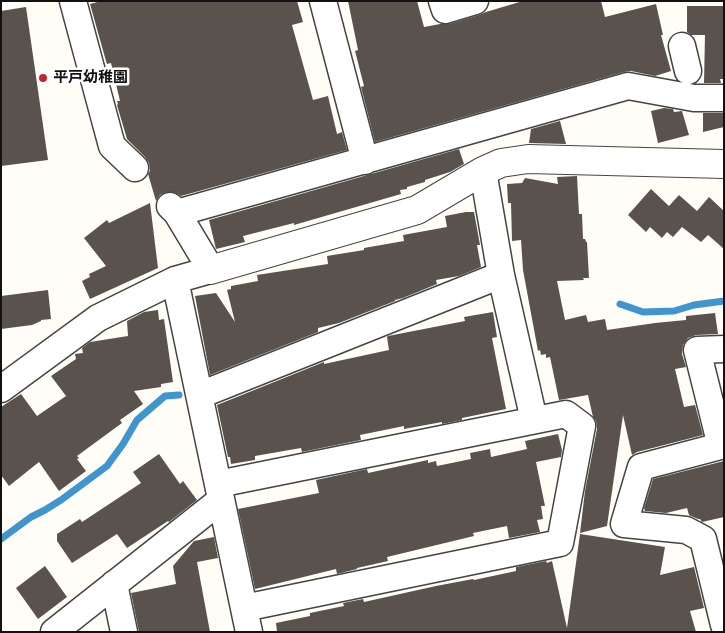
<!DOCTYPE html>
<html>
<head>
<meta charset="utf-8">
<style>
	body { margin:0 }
	#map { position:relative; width:725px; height:633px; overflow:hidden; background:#fffdf5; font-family:"Noto Serif",serif }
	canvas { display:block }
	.frame { position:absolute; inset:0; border:2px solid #111; pointer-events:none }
</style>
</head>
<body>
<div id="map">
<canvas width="725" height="633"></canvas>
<div class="frame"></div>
</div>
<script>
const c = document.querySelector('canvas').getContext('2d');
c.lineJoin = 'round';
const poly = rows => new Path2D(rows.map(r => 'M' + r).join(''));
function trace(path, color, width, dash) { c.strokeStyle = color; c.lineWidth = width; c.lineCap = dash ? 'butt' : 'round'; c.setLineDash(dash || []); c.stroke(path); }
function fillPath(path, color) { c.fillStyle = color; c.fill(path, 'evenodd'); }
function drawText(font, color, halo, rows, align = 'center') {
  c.font = font + ' "Noto Serif","Noto Sans JP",serif'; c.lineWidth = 5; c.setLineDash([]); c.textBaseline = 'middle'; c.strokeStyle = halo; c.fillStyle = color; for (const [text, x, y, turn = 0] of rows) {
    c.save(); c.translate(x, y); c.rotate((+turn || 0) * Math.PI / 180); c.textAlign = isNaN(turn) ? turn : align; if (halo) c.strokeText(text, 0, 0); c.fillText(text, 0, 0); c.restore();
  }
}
const stream = poly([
	[620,304,643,312,674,311,694,305,724,301],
	[1,539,31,517,45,510,61,500,107,466,123,444,137,420,165,396,179,395]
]);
const building = poly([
	[101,1,297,1,303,22,292,25,313,100,328,96,337,134,342,132,347,150,181,196,174,192,166,192,160,195,156,201,148,174,150,171,149,163,145,157,127,139,117,105,118,104,117,101,120,101,111,63,107,64,106,61,90,4],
	[348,1,417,1,424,27,440,24,449,24,479,15,486,12,523,1,601,1,605,17,656,4,663,35,661,35,671,71,655,76,631,71,624,72,375,142,361,87,364,86,355,51,358,50],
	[687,6,724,6,724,79,720,79,721,83,704,83,705,35,691,35,687,32],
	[26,7,48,160,1,166,1,11],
	[664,108,673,109,674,112,682,111,689,135,658,143,651,111],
	[703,113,724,113,724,127,703,132],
	[560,121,566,144,529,143,531,129],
	[459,149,464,164,450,172,425,180,425,182,407,187,407,189,400,190,401,194,294,225,294,223,243,236,245,242,216,249,209,220],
	[577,176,579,214,582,214,583,239,585,239,586,242,587,242,589,278,583,278,584,280,557,281,565,320,586,315,588,322,605,319,607,330,655,323,686,320,686,316,715,313,718,334,696,335,688,338,683,345,682,354,686,367,675,369,684,407,695,405,703,435,637,452,632,455,623,415,607,526,580,533,585,491,597,429,596,421,593,417,588,395,559,400,550,357,546,358,546,354,541,355,540,350,538,351,523,270,521,240,512,241,511,203,508,203,507,184,522,183,525,178,558,184,557,177],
	[651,189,669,206,679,195,697,211,709,197,724,211,724,249,708,235,701,242,682,227,673,237,667,232,662,238,650,227,646,232,628,215],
	[150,203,158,268,90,299,82,281,90,277,89,274,106,266,84,238,107,220,109,223],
	[466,212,474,212,480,245,477,245,481,267,459,276,436,280,437,284,403,298,395,300,395,301,339,323,318,328,318,332,210,375,195,296,216,293,235,322,227,290,231,289,231,286,258,281,257,275,328,264,327,256,364,250,364,248,404,241,403,235,447,227,445,216],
	[48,290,51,319,41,320,41,321,32,325,1,329,1,296],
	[158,310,159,320,164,319,173,382,161,384,161,387,134,391,143,404,120,420,122,423,77,456,79,458,77,459,86,471,59,491,39,462,9,486,1,475,1,407,21,394,37,416,66,396,51,376,76,359,75,354,83,353,82,348,90,342,128,336,127,321,144,312],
	[493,312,497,337,492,338,506,409,462,418,462,420,442,424,442,422,404,429,404,426,360,435,361,440,302,452,301,448,255,456,255,460,231,464,230,457,228,457,217,405,324,362,324,364,389,350,387,337,388,336,465,321,464,317],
	[558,434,562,450,561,457,536,462,545,506,541,506,543,519,537,520,540,532,509,538,507,526,473,533,474,536,387,557,388,561,357,568,357,569,337,574,336,569,255,589,238,509,319,493,316,480,367,469,368,473,428,460,428,463,436,461,437,466,471,459,470,453,490,449,491,457,527,449,525,441],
	[159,454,180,484,183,481,197,500,169,522,168,521,127,548,117,534,72,563,57,541,57,534,80,519,82,522,141,483,133,472],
	[724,461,724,517,702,522,700,519,698,519,689,515,687,508,666,513,645,511,644,508,653,479],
	[580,534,665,547,660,575,694,567,704,608,690,611,696,632,277,632,276,623,310,616,310,613,344,606,343,603,363,599,364,602,436,586,473,579,474,580,516,571,516,567,546,561,547,563,552,561,567,628],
	[214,537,218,558,197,562,210,632,139,632,131,593,176,584,173,566,194,541],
	[45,566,67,597,38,619,16,588]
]);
const minor = poly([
	[73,1,112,146,135,168],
	[323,1,365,161],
	[442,1,445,10,475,1],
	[682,46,688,71],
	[483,171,501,275,534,420],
	[177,213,628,86,694,98,724,98],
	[175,280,249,632],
	[1,389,98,318,175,280,210,270,207,263,177,213,170,206],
	[200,395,501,275],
	[724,445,641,467,624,524,686,530,703,539,724,625],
	[721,446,697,350,724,349],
	[218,484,566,414,582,426,560,543,244,608],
	[114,584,124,632],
	[54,632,221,500]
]);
const tertiary = poly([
	[210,270,417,210,483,171,501,163,528,159,724,164]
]);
const markers = [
	[43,78,5,"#c4262e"]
];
const poiNames = [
	["平戸幼稚園",53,78]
];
trace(stream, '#3f96cf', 7);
fillPath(building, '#5a524d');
trace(minor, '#444', 29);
trace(tertiary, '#444', 30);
trace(minor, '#fff', 26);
trace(tertiary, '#fff', 28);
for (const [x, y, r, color] of markers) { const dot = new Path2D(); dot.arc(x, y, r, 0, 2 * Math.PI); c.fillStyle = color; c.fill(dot); trace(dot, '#fff', 2); }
drawText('bold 15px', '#111', '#fff', poiNames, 'left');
</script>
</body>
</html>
